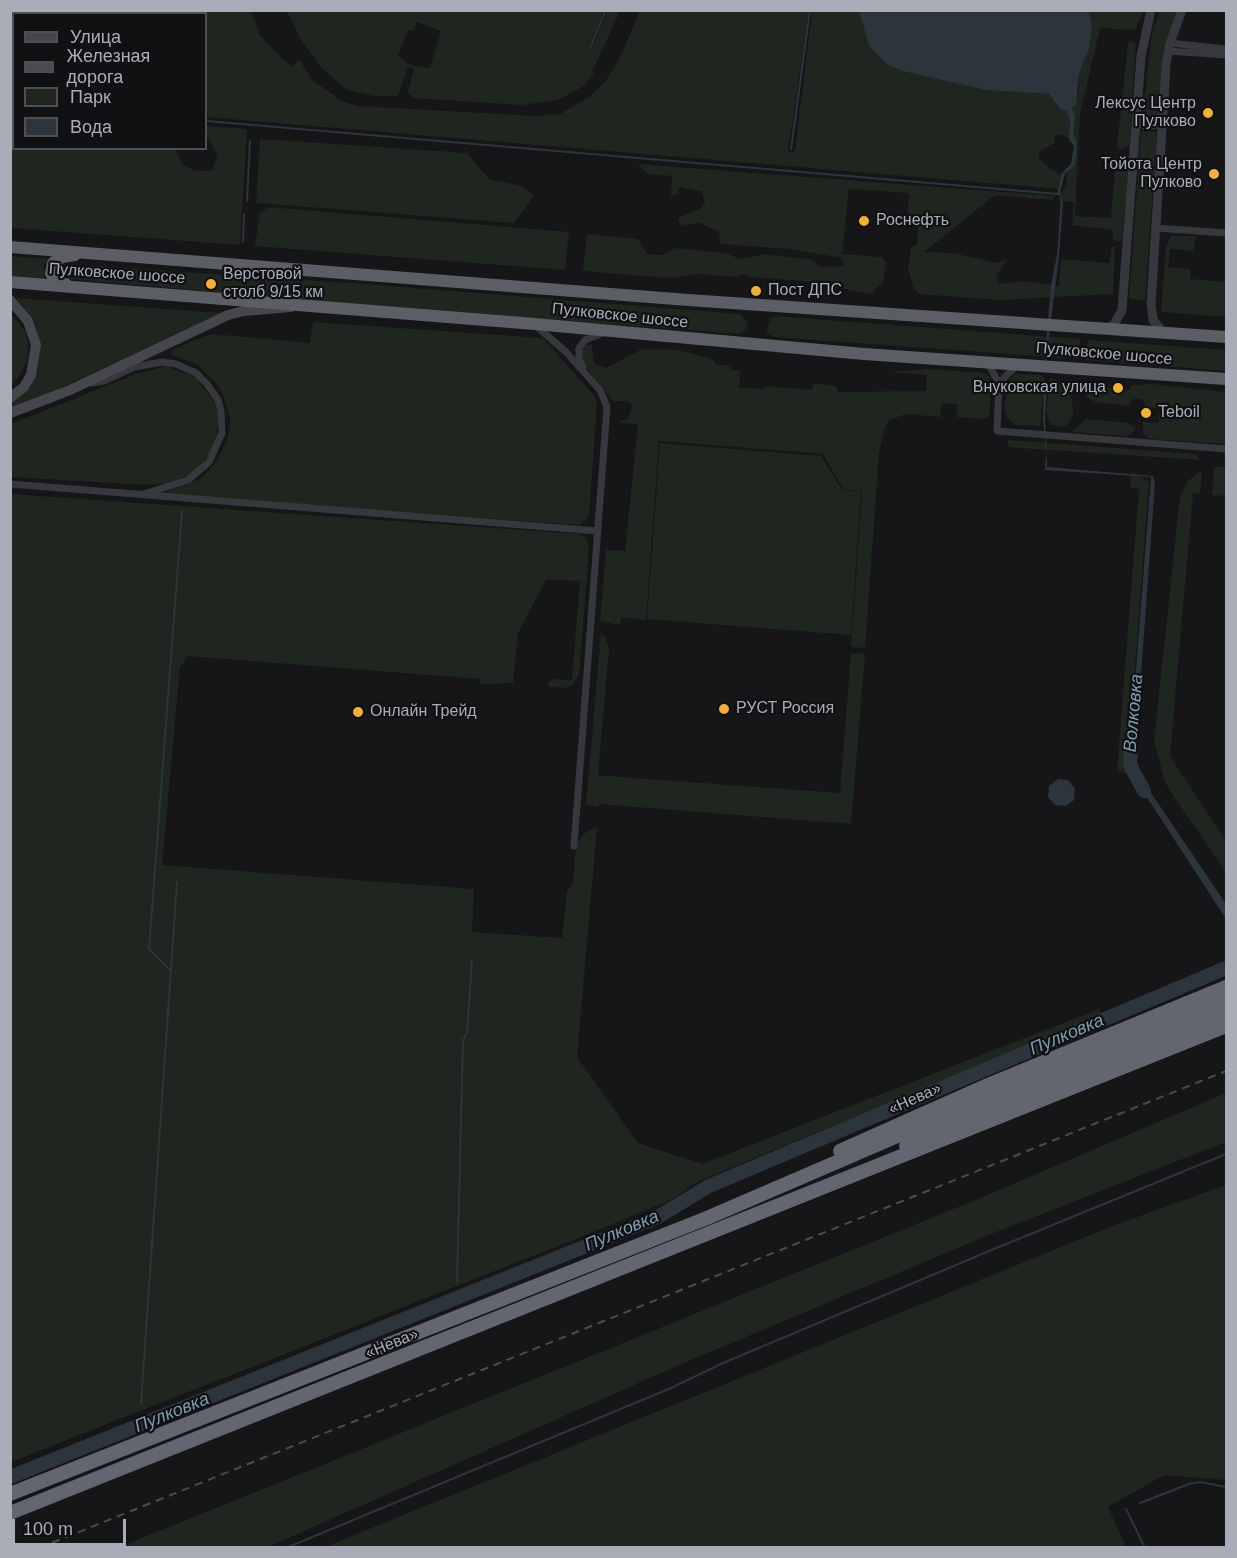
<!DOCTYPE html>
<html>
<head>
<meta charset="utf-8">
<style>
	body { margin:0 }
	#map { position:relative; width:1237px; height:1558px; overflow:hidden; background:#161618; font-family:Helvetica,sans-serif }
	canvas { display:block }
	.frame { position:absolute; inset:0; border:12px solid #a8adb8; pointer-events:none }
	.legend { position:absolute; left:12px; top:12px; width:195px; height:138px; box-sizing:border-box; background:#111113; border:2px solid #4d4f55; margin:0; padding:8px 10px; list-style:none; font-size:18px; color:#a8adb8 }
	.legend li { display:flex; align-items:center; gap:12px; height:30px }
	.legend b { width:30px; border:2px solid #4d4f55 }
	.scale { position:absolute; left:12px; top:1519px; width:114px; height:27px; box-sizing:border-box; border:3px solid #a8adb8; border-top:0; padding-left:8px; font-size:18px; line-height:21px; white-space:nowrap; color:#a8adb8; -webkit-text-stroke:4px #111113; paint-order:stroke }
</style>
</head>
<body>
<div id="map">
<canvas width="1237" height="1558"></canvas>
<div class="frame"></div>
<ul class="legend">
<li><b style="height:8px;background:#45474d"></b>Улица</li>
<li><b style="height:8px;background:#4a4c52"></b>Железная дорога</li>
<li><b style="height:16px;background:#1e261f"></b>Парк</li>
<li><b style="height:16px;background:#2c353c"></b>Вода</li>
</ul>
<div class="scale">100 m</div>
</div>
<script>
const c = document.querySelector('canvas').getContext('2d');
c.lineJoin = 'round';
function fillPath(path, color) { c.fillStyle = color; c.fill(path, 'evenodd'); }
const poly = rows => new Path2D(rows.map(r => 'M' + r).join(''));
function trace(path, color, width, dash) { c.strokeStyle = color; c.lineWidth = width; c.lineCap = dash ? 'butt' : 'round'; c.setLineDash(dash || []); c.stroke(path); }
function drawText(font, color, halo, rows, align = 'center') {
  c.font = font + ' Helvetica,sans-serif'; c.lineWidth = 4.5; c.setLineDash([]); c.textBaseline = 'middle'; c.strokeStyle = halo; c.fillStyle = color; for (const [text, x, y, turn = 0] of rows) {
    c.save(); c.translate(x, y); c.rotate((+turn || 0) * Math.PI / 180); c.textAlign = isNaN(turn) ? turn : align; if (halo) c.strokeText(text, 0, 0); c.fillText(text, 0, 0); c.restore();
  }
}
const green = poly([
	[10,11,251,11,260,35,281,58,293,67,299,59,312,80,342,101,358,106,537,116,560,114,589,97,605,82,622,54,639,11,809,11,788,151,790,152,795,151,812,11,859,11,869,46,1031,93,1049,94,1055,98,1079,92,1079,74,1089,49,1092,25,1089,11,1144,11,1135,30,1100,28,1080,114,1075,216,1111,218,1116,156,1125,157,1129,160,1122,238,1121,241,1113,240,1112,230,1072,225,1074,202,1058,200,1066,184,1067,170,1073,164,1076,145,1070,139,1061,135,1055,135,1054,143,1039,152,1039,159,1058,174,1064,173,1059,189,206,117,206,14,14,14,13,101,11,101],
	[287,11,604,11,588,49,591,50,608,11,620,11,592,72,594,74,584,86,558,100,521,105,413,98,408,92,414,69,408,67,398,96,374,96,348,90,321,68,301,40],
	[417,22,441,31,430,68,409,65,398,55,408,30,413,31],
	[1160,11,1178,11,1166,41,1159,116,1150,122,1144,118,1143,110,1152,33],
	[1133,41,1136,45,1129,145,1121,150,1117,148,1128,42],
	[11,116,13,117,14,148,175,149,184,166,196,171,212,171,217,156,210,140,206,139,206,126,247,129,240,245,11,228],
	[1141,131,1157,132,1145,300,1129,299],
	[260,139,467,153,489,179,522,186,534,196,514,223,256,203],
	[637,164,1055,196,1053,200,995,195,924,252,952,253,998,263,1007,259,996,276,998,284,1021,281,1059,286,1061,259,1109,263,1112,247,1115,247,1113,294,1000,300,919,294,913,287,908,268,911,247,917,245,919,219,908,217,909,193,849,189,842,254,882,257,886,262,883,282,871,294,803,281,752,277,744,274,735,277,699,274,668,278,583,271,587,234,638,239,647,254,664,255,675,248,725,253,740,259,766,254,812,260,821,267,843,266,842,258,790,249,720,244,719,232,699,223,680,225,678,218,700,209,705,203,702,192,680,187,676,195,671,196,672,176,649,174],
	[268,207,569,232,565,270,255,246,260,213],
	[1171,236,1196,236,1193,251,1170,249,1168,267,1190,269,1190,279,1226,282,1226,317,1161,312,1166,245],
	[10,256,48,259,44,266,45,279,11,276],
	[68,264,377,285,740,314,748,323,746,329,739,334,378,306,69,279,61,272,62,267],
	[16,298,221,313,87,376,11,409,11,404,30,388,37,370,41,347,35,322],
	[11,314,26,332,28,346,27,360,18,378,11,385],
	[774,316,1080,339,1078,359,774,337,768,334,767,329,770,319],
	[313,322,543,338,592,393,597,403,589,516,580,525,163,495,163,493,201,479,216,462,228,439,230,418,223,394,216,383,196,364,172,355,171,350,212,334,310,343],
	[1088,340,1226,350,1226,371,1086,360],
	[585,345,592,345,594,363,606,368,642,349,678,350,712,359,717,365,731,365,731,370,740,371,739,388,763,389,765,386,812,390,813,383,836,386,838,392,926,391,927,375,889,372,929,369,985,373,990,377,990,412,987,419,957,417,957,404,942,403,940,417,906,414,889,420,885,427,879,453,865,648,851,647,862,492,843,489,823,454,659,441,646,620,621,617,620,624,614,624,600,621,606,550,625,551,638,424,617,422,628,419,632,406,628,401,613,401,587,368,581,359,580,353],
	[166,366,195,377,215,403,219,420,213,450,194,473,169,483,146,485,11,477,11,424,136,374],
	[1014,374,1042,375,1045,381,1040,426,1015,425,1007,418,1004,406,1008,383],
	[1050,378,1060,381,1072,398,1073,414,1066,427,1050,425,1046,410],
	[1079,384,1129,390,1132,385,1152,384,1226,392,1226,444,1150,439,1143,432,1143,422,1158,423,1160,408,1146,407,1144,401,1139,399,1133,399,1128,406,1096,402,1087,397],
	[1086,419,1129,423,1135,427,1134,432,1127,436,1072,432],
	[1008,440,1197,454,1200,460,1020,448,1007,446],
	[660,443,821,456,842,490,861,492,851,635,647,619],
	[1214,467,1226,467,1226,503,1224,503,1226,496,1212,495],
	[1131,472,1149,482,1128,762,1132,775,1117,771,1139,489,1130,488],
	[1199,472,1202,472,1200,494,1193,493,1170,756,1226,841,1226,872,1172,794,1165,782,1154,741,1180,496,1188,481],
	[11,494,580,534,586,538,589,549,579,674,573,685,564,688,549,687,549,684,551,679,572,680,580,581,546,580,518,633,513,683,481,684,480,679,188,656,180,667,162,865,474,889,472,932,562,938,567,891,573,883,576,844,585,833,597,827,577,1057,638,1143,702,1164,1099,1009,1101,1015,699,1181,671,1200,581,1237,11,1462],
	[601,633,605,636,609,649,598,775,619,777,840,793,851,653,865,654,851,824,599,804,599,807,586,805],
	[1226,1093,1226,1142,991,1234,677,1366,268,1547,120,1547,978,1199],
	[1226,1185,1226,1480,1164,1475,1108,1507,1126,1547,325,1547,1115,1225]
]);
const water = poly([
	[859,11,1089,11,1092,25,1089,49,1079,74,1076,105,1072,107,1075,118,1073,135,1077,143,1075,165,1065,173,1060,193,1063,202,1059,255,1044,378,1047,384,1045,419,1047,467,1153,476,1155,483,1135,756,1143,781,1226,904,1226,919,1137,782,1129,760,1151,477,1045,470,1046,452,1043,419,1045,354,1051,285,1057,255,1061,197,1057,194,1062,173,1071,164,1074,146,1069,140,1070,119,1066,110,1061,110,1049,94,986,90,903,71,887,64,869,46],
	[1058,779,1068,780,1075,789,1074,800,1066,806,1055,805,1048,797,1049,786]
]);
const stream = poly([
	[590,48,606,10],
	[10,104,14,105],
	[206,121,1058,194],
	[791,149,810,10],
	[247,201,250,141],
	[243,242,244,214],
	[169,969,149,949,182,511],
	[457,1282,463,1041,467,1033,472,960],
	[141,1403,177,882],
	[1140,1503,1189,1484,1200,1482,1226,1487],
	[1126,1509,1145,1548],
	[286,1548,671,1388,723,1363,994,1249,1226,1154]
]);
const river = poly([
	[1131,745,1130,765,1144,791],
	[10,1477,656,1218,709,1186,1226,968]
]);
const minor = poly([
	[1170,43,1226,49],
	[1168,51,1226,55],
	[1155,228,1226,233],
	[536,326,565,351,600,390,607,407,574,846],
	[987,362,999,383,997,431,1226,449],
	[583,367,579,359,579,348,585,340,603,333],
	[93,383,104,381,134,367,162,362,176,364,196,373,207,384,218,400,221,411,222,433,209,462,188,480,144,494],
	[1001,387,1004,378,1017,365],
	[10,484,598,531]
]);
const tertiary = poly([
	[1138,115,1140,122,1147,126,1156,124,1162,117],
	[1107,329,1115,323,1122,310,1141,56,1151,10],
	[1163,332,1153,320,1151,304,1166,65,1170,43,1182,10]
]);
const secondary = poly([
	[10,300,28,321,36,345,31,375,24,387,10,398],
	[10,413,70,390,228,315,244,311,291,307]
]);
const trunk = poly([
	[10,247,688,300,1226,337],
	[10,282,535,324,864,354,1226,379],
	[66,284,57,282,51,274,53,263,62,257,75,255]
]);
const motorway = poly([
	[906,1146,1042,1086,1226,1013],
	[840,1151,988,1085,1226,987],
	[10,1494,707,1218,1115,1042,1226,999],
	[10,1513,1226,1026]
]);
const rail = poly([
	[39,1548,1226,1071]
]);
const markers = [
	[1208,113,6,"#f2b134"],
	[1214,174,6,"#f2b134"],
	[864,221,6,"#f2b134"],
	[211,284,6,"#f2b134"],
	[756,291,6,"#f2b134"],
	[1118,388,6,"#f2b134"],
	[1146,413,6,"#f2b134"],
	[724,709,6,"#f2b134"],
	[358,712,6,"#f2b134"]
];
const poiNames = [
	["Лексус Центр",1196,104,"right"],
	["Пулково",1196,122,"right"],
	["Тойота Центр",1202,165,"right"],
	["Пулково",1202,183,"right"],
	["Роснефть",876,221],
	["Верстовой",223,275],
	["столб 9/15 км",223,293],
	["Пост ДПС",768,291],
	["Внуковская улица",1106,388,"right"],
	["Teboil",1158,413],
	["РУСТ Россия",736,709],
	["Онлайн Трейд",370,712]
];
const streetNames = [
	["Пулковское шоссе",117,274,4],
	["Пулковское шоссе",620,316,6],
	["Пулковское шоссе",1104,354,5],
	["«Нева»",915,1099,-24],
	["«Нева»",392,1344,-22]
];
const waterNames = [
	["Волковка",1134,713,-85],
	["Пулковка",1067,1035,-23],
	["Пулковка",622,1231,-23],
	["Пулковка",172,1413,-22]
];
fillPath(green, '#1e261f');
fillPath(water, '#2c353c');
trace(stream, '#2c353c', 2);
trace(river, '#2c353c', 14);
trace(minor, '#37383d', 7);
trace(tertiary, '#37383d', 9);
trace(secondary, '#45474d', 10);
trace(trunk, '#5b5e65', 12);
trace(motorway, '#63666e', 14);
trace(rail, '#4a4c52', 2, [8, 6]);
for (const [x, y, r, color] of markers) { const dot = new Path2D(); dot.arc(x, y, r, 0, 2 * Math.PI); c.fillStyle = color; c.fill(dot); trace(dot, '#111113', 2); }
drawText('16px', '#a8adb8', '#111113', poiNames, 'left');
drawText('16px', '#a8adb8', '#111113', streetNames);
drawText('italic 18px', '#7f9bb3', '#111113', waterNames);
</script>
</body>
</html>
